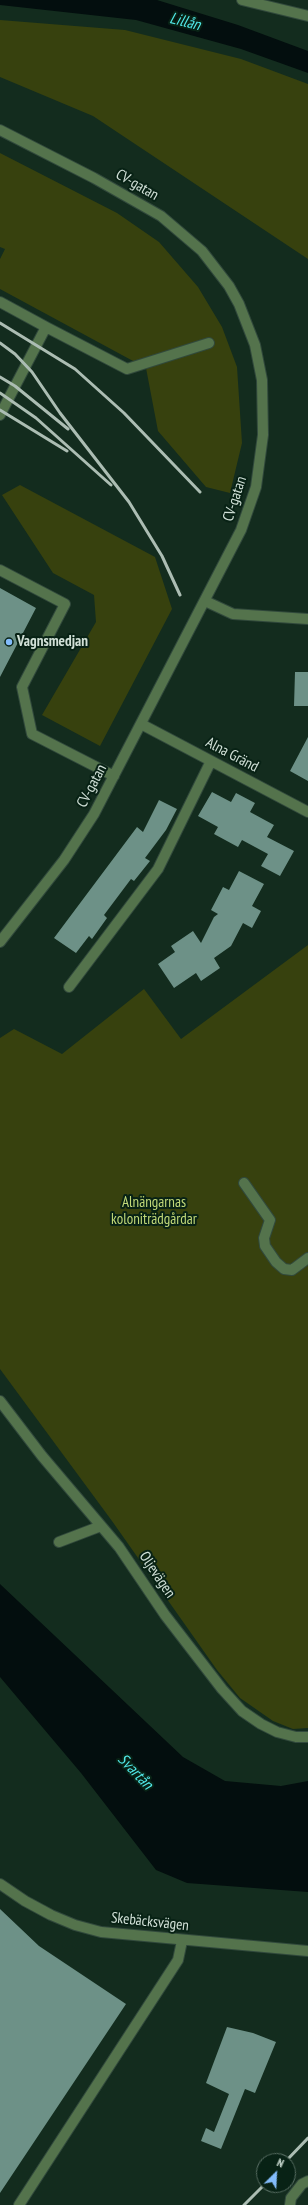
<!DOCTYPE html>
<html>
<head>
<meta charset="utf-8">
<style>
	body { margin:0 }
	#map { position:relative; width:308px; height:2205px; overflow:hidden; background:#132c1e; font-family:"PT Sans Narrow",sans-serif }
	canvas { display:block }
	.north { position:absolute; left:256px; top:2153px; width:40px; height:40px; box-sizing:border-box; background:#082215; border:1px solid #586e63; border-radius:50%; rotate:24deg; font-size:11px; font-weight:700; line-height:16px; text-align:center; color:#d1e0d7 }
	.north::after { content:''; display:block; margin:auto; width:14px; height:18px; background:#83bcfb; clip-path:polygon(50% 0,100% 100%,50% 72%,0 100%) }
</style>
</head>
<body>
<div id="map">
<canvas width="308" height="2205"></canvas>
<div class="north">N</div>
</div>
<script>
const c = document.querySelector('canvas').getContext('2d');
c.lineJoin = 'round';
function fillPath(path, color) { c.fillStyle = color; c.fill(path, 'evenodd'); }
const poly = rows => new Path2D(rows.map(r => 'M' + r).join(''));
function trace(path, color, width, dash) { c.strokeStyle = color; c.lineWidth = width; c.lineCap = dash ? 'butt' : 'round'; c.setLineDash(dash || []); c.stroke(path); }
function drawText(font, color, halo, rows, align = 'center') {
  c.font = font + ' "PT Sans Narrow",sans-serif'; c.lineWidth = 4; c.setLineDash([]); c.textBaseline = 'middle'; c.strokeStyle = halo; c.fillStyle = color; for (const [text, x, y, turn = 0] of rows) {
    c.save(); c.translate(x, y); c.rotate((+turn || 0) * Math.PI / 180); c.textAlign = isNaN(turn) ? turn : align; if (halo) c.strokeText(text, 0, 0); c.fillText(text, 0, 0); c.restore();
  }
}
const green = poly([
	[0,20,125,30,241,59,308,84,308,259,93,116,0,77],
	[0,153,117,213,159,242,198,287,222,327,237,367,242,443,230,493,206,487,158,431,146,368,0,289,0,259,5,249,0,247],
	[20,485,155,557,172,609,100,746,42,715,96,622,94,595,53,573,2,495],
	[308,945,308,1728,293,1729,273,1721,240,1698,217,1670,112,1521,0,1369,0,1038,14,1029,62,1054,144,989,181,1039]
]);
const water = poly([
	[0,0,157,0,238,25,308,51,308,73,241,49,136,20,0,5],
	[0,1584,183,1757,225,1781,281,1786,308,1781,308,1892,187,1883,156,1870,81,1773,0,1677]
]);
const building = poly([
	[0,588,36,608,0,677],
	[295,672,308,672,308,706,294,706],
	[308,737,308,781,290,771],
	[212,792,231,802,236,793,255,803,250,812,274,825,267,837,294,851,280,876,261,866,268,854,242,840,238,847,214,834,218,827,198,816],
	[159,800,177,809,166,830,145,858,150,861,134,881,131,879,104,915,107,918,92,939,89,936,76,953,54,938,137,827,143,832],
	[239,871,264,884,252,906,261,911,252,928,243,923,231,946,214,958,220,968,201,981,196,973,174,988,158,964,175,952,171,946,193,931,201,943,214,917,218,914,211,910,223,887,229,890],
	[0,1909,39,1946,126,2004,0,2193],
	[227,2027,253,2033,276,2042,255,2093,245,2089,221,2149,201,2141,206,2128,214,2132,229,2094,206,2083]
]);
const minor = poly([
	[242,0,308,16],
	[0,130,94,178,161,216,202,251,229,286,239,304,255,345,262,380,263,435,256,487,241,530,94,814,64,860,0,942],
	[0,302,46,327,0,415],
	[46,327,127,369,209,343],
	[0,570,65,604,22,687,32,734,114,776],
	[205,601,233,614,308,619],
	[141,724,308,812],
	[69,987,158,869,211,761],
	[244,1183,270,1220,264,1238,265,1246,276,1262,284,1269,292,1270,308,1258],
	[0,1401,42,1456,119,1547,165,1615,222,1689,242,1711,261,1724,277,1732,296,1737,308,1737],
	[59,1542,101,1526],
	[0,1884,25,1901,51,1915,75,1925,101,1932,308,1951],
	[19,2205,178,1960,182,1941],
	[290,2205,291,2198,302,2184,308,2181]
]);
const rail = poly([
	[0,323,75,369,124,413,200,492],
	[0,343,15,354,32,372,60,413,129,502,162,556,180,595],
	[0,377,15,386,68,429],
	[0,393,36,418,111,485],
	[0,410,67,451],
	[286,2161,308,2138],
	[244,2205,264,2185]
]);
const markers = [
	[9,642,4,"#83bcfb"]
];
const streetNames = [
	["CV-gatan",137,185,30],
	["CV-gatan",235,499,-72],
	["Alna Gränd",232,755,28],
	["CV-gatan",92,786,-62],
	["Oljevägen",157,1575,56],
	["Skebäcksvägen",150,1922,6]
];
const poiNames = [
	["Vagnsmedjan",17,642]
];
const parkNames = [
	["Alnängarnas",154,1203],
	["koloniträdgårdar",154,1220]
];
const waterNames = [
	["Lillån",185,22,14],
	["Svartån",135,1772,46]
];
fillPath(green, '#37410e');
fillPath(water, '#030e0e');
fillPath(building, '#6d9187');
trace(minor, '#31493c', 12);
trace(minor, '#54734c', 10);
trace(rail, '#acbdb3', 3);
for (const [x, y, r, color] of markers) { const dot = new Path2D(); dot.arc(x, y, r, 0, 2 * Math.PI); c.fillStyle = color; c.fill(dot); trace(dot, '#082215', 1.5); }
drawText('15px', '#d1e0d7', '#082215', streetNames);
drawText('bold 15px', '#d1e0d7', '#082215', poiNames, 'left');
drawText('15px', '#c2d979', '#082215', parkNames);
drawText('italic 16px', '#51e8e9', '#082215', waterNames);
</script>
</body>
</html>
